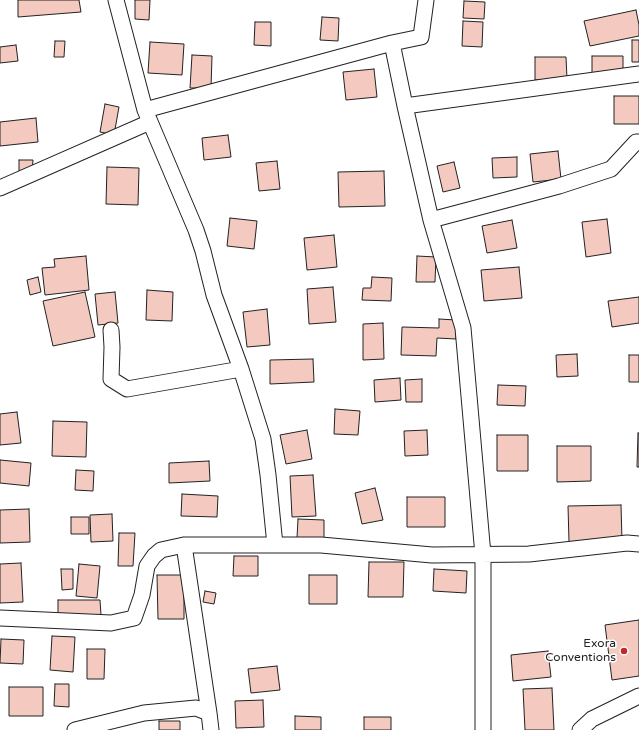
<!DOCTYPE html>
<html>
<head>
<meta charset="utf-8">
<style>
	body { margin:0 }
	canvas { display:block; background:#fff }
</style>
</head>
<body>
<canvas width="639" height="730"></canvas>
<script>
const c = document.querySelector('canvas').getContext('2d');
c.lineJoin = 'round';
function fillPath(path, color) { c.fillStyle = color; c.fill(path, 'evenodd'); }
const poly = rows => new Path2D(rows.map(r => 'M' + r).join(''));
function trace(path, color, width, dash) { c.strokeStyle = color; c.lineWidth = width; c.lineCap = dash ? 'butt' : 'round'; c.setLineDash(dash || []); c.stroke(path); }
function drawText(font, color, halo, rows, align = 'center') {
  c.font = font + ' "Varela Round",sans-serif'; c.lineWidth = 3; c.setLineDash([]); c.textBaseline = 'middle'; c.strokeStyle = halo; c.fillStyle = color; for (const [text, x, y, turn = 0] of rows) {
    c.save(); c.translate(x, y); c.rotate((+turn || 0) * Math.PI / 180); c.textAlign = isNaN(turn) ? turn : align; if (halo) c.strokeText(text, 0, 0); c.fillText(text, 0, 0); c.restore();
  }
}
const building = poly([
	[18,0,79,0,81,12,18,17,18,0],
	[135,0,150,0,149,20,135,19,135,0],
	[464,1,485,2,484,19,463,18,464,1],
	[636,10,639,25,639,36,590,46,584,21,636,10],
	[322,17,339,18,338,41,320,40,322,17],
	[463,21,483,22,482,47,462,46,463,21],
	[255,22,271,22,271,46,254,45,255,22],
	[632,40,639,40,639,62,632,62,632,40],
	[55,41,65,41,64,57,54,57,55,41],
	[150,42,184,44,182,75,148,73,150,42],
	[16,45,18,61,0,63,0,47,16,45],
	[192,55,212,56,211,88,190,88,192,55],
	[592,56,623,56,623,74,592,75,592,56],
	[535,57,566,57,567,79,535,80,535,57],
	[374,69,377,97,346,100,343,72,374,69],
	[614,96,639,96,639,124,614,124,614,96],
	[105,104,119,107,114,135,100,132,105,104],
	[36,118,38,142,0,146,0,122,36,118],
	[228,135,231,157,204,160,202,138,228,135],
	[558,151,561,179,533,182,530,154,558,151],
	[517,157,517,177,493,178,492,158,517,157],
	[19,160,33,160,32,172,19,172,19,160],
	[277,161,280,189,259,191,256,163,277,161],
	[454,162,460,188,443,192,437,166,454,162],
	[107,167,139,168,138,205,106,204,107,167],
	[384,171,385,206,339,207,338,172,384,171],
	[230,218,257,221,254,249,227,246,230,218],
	[607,219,611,253,586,257,582,222,607,219],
	[512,220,517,248,487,253,482,226,512,220],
	[334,235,337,267,307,270,304,238,334,235],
	[86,256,89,290,45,295,42,268,55,267,54,259,86,256],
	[417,256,436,257,435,282,416,282,417,256],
	[519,267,522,298,484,301,481,270,519,267],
	[38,277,41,292,30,295,27,280,38,277],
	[372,277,392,278,391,301,362,300,363,288,371,288,372,277],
	[333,287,336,322,309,324,307,289,333,287],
	[147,290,173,292,172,321,146,320,147,290],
	[85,292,95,337,53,346,43,301,85,292],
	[115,292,118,323,98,325,95,294,115,292],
	[639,297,639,323,612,327,608,301,639,297],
	[267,309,270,345,247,347,243,312,267,309],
	[439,319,456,320,456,339,437,338,436,356,401,355,402,327,439,328,439,319],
	[383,323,384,359,363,360,363,324,383,323],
	[577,354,578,376,557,377,556,355,577,354],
	[629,355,639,355,639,382,629,382,629,355],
	[313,359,314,382,270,384,270,360,313,359],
	[400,378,401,400,375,402,374,380,400,378],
	[422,379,422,402,406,402,405,380,422,379],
	[498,385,526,386,525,406,497,405,498,385],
	[335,409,360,411,358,435,334,434,335,409],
	[17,412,21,443,0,445,0,414,17,412],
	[53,421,87,422,86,457,52,456,53,421],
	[307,430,312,459,286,464,280,435,307,430],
	[427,430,428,455,405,456,404,431,427,430],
	[638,433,639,433,639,467,637,467,638,433],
	[497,435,528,435,528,471,497,471,497,435],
	[557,446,591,446,591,481,557,482,557,446],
	[0,460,31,463,29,486,0,483,0,460],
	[209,461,210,481,169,483,169,463,209,461],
	[76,470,94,471,93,491,75,490,76,470],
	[313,475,316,516,292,517,290,476,313,475],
	[375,488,383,520,362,524,355,493,375,488],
	[182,494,218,496,217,517,181,516,182,494],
	[407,497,445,497,445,527,407,527,407,497],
	[621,505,622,541,569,542,568,506,621,505],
	[29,509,30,542,0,543,0,510,29,509],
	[112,514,113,541,91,542,90,515,112,514],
	[71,517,89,517,89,534,71,534,71,517],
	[298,519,324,520,324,539,297,538,298,519],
	[119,533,135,533,133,566,118,566,119,533],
	[234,556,258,556,258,576,233,576,234,556],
	[369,562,404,562,403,597,368,597,369,562],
	[21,563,23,602,0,603,0,564,21,563],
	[79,564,100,566,97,598,76,596,79,564],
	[61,569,73,569,73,589,62,590,61,569],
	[434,569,467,571,466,593,433,591,434,569],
	[157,575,184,575,184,619,158,619,157,575],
	[309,575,337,575,337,604,309,604,309,575],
	[205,591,216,593,214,604,203,602,205,591],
	[58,600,100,600,101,615,58,615,58,600],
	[639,620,639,676,612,680,605,625,639,620],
	[52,636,75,637,73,672,50,670,52,636],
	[1,639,24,640,23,664,0,663,1,639],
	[87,649,105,649,104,679,87,679,87,649],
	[548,651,551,677,513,681,511,655,548,651],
	[277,666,280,690,251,693,248,669,277,666],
	[55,684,69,684,69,707,54,706,55,684],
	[9,687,43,687,43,716,9,716,9,687],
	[552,688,554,730,525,730,523,689,552,688],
	[263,700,264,727,236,728,235,701,263,700],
	[295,716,321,717,321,730,295,730,295,716],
	[364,717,391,717,391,730,364,730,364,717],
	[159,721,180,721,180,730,159,730,159,721]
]);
const minor = poly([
	[116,0,145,110,196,230,203,251,214,295,241,369,263,439,268,475,275,545],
	[392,43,405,106],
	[145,110,392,43,421,37,426,0],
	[0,188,150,122],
	[431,220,559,186,611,169,636,142,639,142],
	[111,330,112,347,111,379,127,389,241,369],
	[184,545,209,713],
	[0,618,111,623,134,618,142,595,147,566,154,556,161,550,184,545,321,545,432,555,529,554,627,543,639,544],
	[75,730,144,713,196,708,209,713,211,730],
	[483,730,483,555,463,328,431,220,405,106,639,74],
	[580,730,592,719,639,696]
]);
const markers = [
	[624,651,4,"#c62828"]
];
const poiNames = [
	["Exora",616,644],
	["Conventions",616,658]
];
fillPath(building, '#f3c9c0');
trace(building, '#222', 1);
trace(minor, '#222', 17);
trace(minor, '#fff', 15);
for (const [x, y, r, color] of markers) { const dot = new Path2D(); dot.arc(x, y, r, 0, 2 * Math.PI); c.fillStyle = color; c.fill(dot); trace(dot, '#fff', 1.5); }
drawText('12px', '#222', '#fff', poiNames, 'right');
</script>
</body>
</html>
